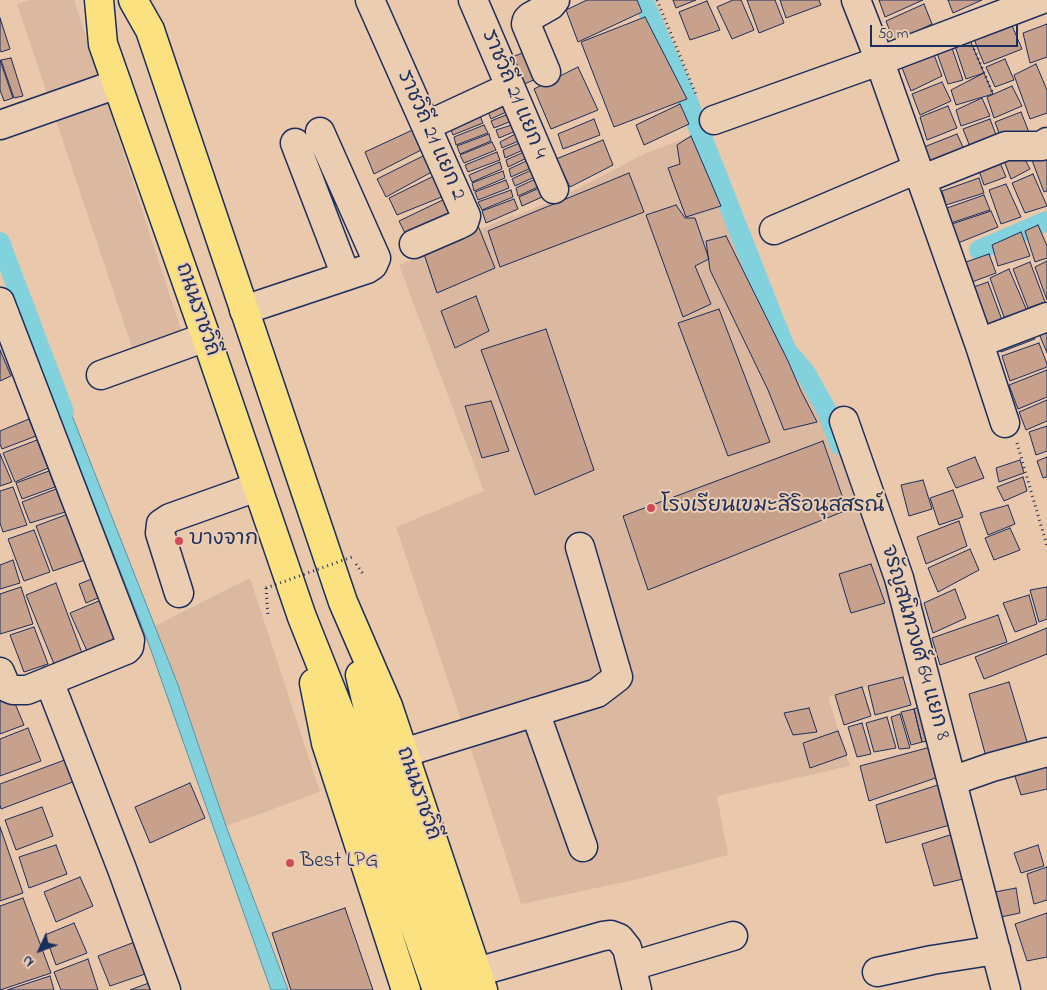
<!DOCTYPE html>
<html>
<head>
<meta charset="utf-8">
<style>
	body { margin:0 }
	#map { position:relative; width:1047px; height:990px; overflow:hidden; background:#e9c8ab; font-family:"Indie Flower",sans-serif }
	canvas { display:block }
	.north { position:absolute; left:15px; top:925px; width:50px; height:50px; -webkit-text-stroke:4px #ebcdb1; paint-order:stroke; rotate:227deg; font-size:14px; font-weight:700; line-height:20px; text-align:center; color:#1b2f5e }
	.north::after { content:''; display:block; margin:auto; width:18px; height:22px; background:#1b2f5e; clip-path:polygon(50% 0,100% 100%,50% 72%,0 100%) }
	.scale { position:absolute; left:870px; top:25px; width:148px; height:22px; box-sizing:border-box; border:2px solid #1b2f5e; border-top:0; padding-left:6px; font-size:15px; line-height:18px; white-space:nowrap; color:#1b2f5e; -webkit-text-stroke:4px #ebcdb1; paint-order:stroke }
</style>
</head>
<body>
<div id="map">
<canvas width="1047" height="990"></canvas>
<div class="north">N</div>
<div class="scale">50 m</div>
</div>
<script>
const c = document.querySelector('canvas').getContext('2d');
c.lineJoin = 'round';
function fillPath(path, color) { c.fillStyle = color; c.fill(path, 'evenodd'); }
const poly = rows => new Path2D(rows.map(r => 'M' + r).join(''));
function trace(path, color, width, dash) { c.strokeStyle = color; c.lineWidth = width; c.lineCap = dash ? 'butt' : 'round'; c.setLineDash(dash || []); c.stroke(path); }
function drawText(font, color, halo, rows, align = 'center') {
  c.font = font + ' "Indie Flower","Playpen Sans Thai",sans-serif'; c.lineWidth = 4; c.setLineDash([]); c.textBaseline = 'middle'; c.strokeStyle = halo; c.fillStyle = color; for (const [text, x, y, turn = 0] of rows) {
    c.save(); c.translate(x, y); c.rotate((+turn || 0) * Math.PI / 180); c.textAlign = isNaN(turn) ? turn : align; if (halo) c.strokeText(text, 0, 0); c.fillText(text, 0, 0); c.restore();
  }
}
const built = poly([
	[29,0,74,0,182,333,133,350,17,4],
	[691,136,732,231,774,340,822,411,843,459,867,525,914,673,828,697,850,766,717,796,728,855,634,880,521,904,471,749,396,527,484,491,399,265,513,215,514,217,565,195,646,153],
	[250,578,320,792,226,826,178,685,155,626]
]);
const water = poly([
	[60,385,178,685,226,826,288,990,271,990,148,642,49,390,60,385]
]);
const canal = poly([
	[643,0,687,99,782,340,787,351,805,372,827,411,840,445],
	[0,242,64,412],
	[979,250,1047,221]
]);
const building = poly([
	[587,0,637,0,642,12,578,42,566,10,587,0],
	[673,0,696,0,676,8,673,0],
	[733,0,741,0,754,30,732,39,717,7,733,0],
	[747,0,775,0,784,23,759,33,747,0],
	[780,0,819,0,821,5,786,18,780,0],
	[879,0,923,0,885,17,879,0],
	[948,0,982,0,953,13,948,0],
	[707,1,720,30,690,40,679,12,707,1],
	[924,4,932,24,894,42,886,21,924,4],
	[645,17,687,99,614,127,581,42,645,17],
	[0,18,10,49,1,52,0,50,0,18],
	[1010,21,1022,49,984,64,972,34,1010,21],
	[1047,24,1047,57,1030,63,1023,33,1047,24],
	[970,40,984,73,966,79,955,46,970,40],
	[952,48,963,80,948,84,937,53,952,48],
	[532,49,543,76,522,85,510,58,532,49],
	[933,52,942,76,911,91,901,65,933,52],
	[11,58,23,96,14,98,1,60,11,58],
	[1005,59,1014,80,995,87,986,67,1005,59],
	[0,60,13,98,4,101,0,90,0,60],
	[1036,64,1047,90,1047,113,1030,119,1014,75,1036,64],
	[578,67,598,110,551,129,534,89,578,67],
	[984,73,993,94,956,105,951,90,984,73],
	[942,82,951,101,920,115,912,94,942,82],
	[1012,86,1022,106,994,118,987,97,1012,86],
	[982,98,990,116,961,126,956,110,982,98],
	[512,103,515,108,491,119,488,112,512,103],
	[680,104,689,124,644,145,636,125,680,104],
	[948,106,957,128,927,140,920,117,948,106],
	[516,111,519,118,494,128,491,121,516,111],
	[1021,112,1030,135,1003,144,995,122,1021,112],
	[480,116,483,123,453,135,450,127,480,116],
	[594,119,600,135,563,149,558,134,594,119],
	[990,119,998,140,972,152,963,129,990,119],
	[521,122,523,128,499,138,496,130,521,122],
	[484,125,488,133,456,145,454,137,484,125],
	[419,127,429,146,374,174,365,152,419,127],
	[525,129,528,137,502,148,500,142,525,129],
	[489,134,491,141,460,154,457,146,489,134],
	[957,134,967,156,931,169,924,147,957,134],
	[691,136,721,206,686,217,668,168,680,164,677,145,691,136],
	[529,139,532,146,505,158,503,150,529,139],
	[603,140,613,165,570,187,556,159,603,140],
	[492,142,496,150,464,163,460,155,492,142],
	[1018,146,1030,169,1011,179,1001,153,1018,146],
	[533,148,535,154,508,167,506,160,533,148],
	[1047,148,1047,191,1044,192,1030,155,1047,148],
	[431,152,437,169,386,197,377,179,431,152],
	[497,152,500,160,468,172,465,165,497,152],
	[996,153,1006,177,984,185,976,162,996,153],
	[537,156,540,164,511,177,509,169,537,156],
	[500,162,502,169,472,182,469,175,500,162],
	[540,166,543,173,515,186,512,179,540,166],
	[503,171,505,178,474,191,472,183,503,171],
	[440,173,449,194,397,215,389,198,440,173],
	[629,173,644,212,500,267,488,231,629,173],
	[1033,174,1047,206,1025,213,1012,183,1033,174],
	[544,175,547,183,518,196,516,188,544,175],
	[979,178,984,193,946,205,942,191,979,178],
	[506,180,509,188,478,200,475,192,506,180],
	[548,184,551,193,522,206,519,197,548,184],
	[1006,184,1021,217,1001,224,989,190,1006,184],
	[511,190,513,197,482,210,478,202,511,190],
	[984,195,990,210,951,223,947,208,984,195],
	[451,196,458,212,407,237,399,221,451,196],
	[514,199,518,209,486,223,482,211,514,199],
	[676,205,685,218,695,218,709,259,695,266,711,304,683,317,646,215,676,205],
	[991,211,998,227,958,243,952,224,991,211],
	[477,223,495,268,437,293,420,242,477,223],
	[1038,225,1047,246,1047,258,1035,262,1025,231,1038,225],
	[1021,232,1030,256,998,266,992,245,1021,232],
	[726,236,788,361,801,391,817,422,784,430,768,390,710,270,706,241,726,236],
	[989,254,996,273,972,282,966,262,989,254],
	[1047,261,1047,300,1035,267,1047,261],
	[1030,262,1045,302,1028,308,1013,269,1030,262],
	[1009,269,1027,311,1004,317,990,278,1009,269],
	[988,282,1002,320,985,326,971,288,988,282],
	[476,296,489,331,455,348,441,311,476,296],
	[719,309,770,442,728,456,678,323,719,309],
	[1047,318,1047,353,1035,324,1047,318],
	[1029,324,1035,339,1001,352,997,336,1029,324],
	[546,329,594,470,535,495,481,350,546,329],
	[1039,343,1047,364,1047,367,1010,381,1002,356,1039,343],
	[0,350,11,376,0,381,0,350],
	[1047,370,1047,397,1018,409,1009,385,1047,370],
	[1047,400,1047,421,1026,430,1019,412,1047,400],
	[491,401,509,451,482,458,465,406,491,401],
	[29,419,36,436,2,449,0,444,0,431,29,419],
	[1047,426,1047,451,1036,455,1029,432,1047,426],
	[37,440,48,468,15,482,3,453,37,440],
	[823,441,847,510,648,590,623,516,823,441],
	[0,454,12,482,0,486,0,454],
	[975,457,984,478,956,488,947,468,975,457],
	[1047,457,1047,477,1043,478,1037,461,1047,457],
	[1020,460,1024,473,999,482,996,468,1020,460],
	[49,471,55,487,22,499,16,483,49,471],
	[1023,477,1027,491,1004,501,997,487,1023,477],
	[923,480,932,509,909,516,901,485,923,480],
	[13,487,27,525,3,532,0,523,0,491,13,487],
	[56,489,65,512,30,523,22,502,56,489],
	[953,490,963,517,939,525,930,498,953,490],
	[1008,505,1015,524,988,535,980,513,1008,505],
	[68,514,85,560,53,571,36,526,68,514],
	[959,521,967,546,926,564,917,537,959,521],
	[1010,528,1020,550,994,560,985,538,1010,528],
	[34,530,50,572,24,581,8,539,34,530],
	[970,549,979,570,938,592,928,568,970,549],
	[13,560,20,583,0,589,0,565,13,560],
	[871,564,885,603,851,613,839,574,871,564],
	[97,577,105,595,86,603,79,584,97,577],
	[56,583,82,653,54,664,26,595,56,583],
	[21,587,33,624,0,634,0,594,21,587],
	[1047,587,1047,619,1039,622,1030,590,1047,587],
	[955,589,966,618,933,633,924,603,955,589],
	[1029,595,1037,624,1015,632,1003,603,1029,595],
	[106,598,122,636,87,651,70,613,106,598],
	[998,615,1007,642,940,665,932,638,998,615],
	[34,627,48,664,24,672,10,635,34,627],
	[1047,628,1047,654,984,679,975,657,1047,628],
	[903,677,911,705,875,715,868,686,903,677],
	[1009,682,1028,745,986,757,969,694,1009,682],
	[862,687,871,716,844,725,835,695,862,687],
	[11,694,24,725,0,734,0,698,11,694],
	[926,704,935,740,922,742,914,709,926,704],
	[809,708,817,732,793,735,784,713,809,708],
	[914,709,922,742,911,745,901,712,914,709],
	[900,714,910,748,899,749,891,717,900,714],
	[887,717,896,748,874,752,866,723,887,717],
	[862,723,871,754,857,757,848,727,862,723],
	[28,728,41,761,0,776,0,739,28,728],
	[838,731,847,755,810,768,803,743,838,731],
	[938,745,947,774,869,801,860,766,938,745],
	[70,758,78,780,1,809,0,805,0,784,70,758],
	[1047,766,1047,789,1021,795,1013,770,1047,766],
	[190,783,205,818,150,843,135,807,190,783],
	[944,783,957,823,886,843,876,805,944,783],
	[42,807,53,836,16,850,5,820,42,807],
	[0,827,23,893,0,901,0,827],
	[956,833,967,878,934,886,922,844,956,833],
	[56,845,67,874,29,888,19,857,56,845],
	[1038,845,1044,866,1021,873,1014,853,1038,845],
	[1047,867,1047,900,1034,904,1027,874,1047,867],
	[80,877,93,906,56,922,44,892,80,877],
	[1016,888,1020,913,1001,917,995,892,1016,888],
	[23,898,51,973,0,990,0,906,23,898],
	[345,908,373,990,291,990,272,933,345,908],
	[1047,913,1047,957,1027,961,1015,924,1047,913],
	[74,923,87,953,56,965,45,935,74,923],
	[140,940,151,972,110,986,98,956,140,940],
	[88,959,98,990,61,990,54,972,88,959],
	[50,976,54,990,7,990,50,976],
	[154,981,157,990,130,990,154,981]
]);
const path = poly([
	[657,0,697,97],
	[974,49,993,94],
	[1017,443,1047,546],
	[356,564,363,574],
	[266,588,268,616]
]);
const minor = poly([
	[370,0,466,216,464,222,458,225,414,244],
	[473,0,554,189],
	[856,0,876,51,979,343,1005,423],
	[546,72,526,24,527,20,530,17,551,5,555,0],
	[714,120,879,61,1040,0],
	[0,125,117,84],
	[426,126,510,87],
	[295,143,346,276],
	[921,180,1006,146,1042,146,1047,142],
	[774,230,917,169],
	[0,302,130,640,129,647,126,650,27,690,13,690,8,688,5,684,0,672],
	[244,310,367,269,373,265,376,258,320,132],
	[979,343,1047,317],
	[101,375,206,337],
	[844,421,899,578,1006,990],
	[179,593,160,533,161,524,170,518,257,487],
	[49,681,122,869,166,990],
	[535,712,583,847],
	[403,753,597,693,618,677,580,547],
	[952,781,992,767,1047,752],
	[632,966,733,936],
	[477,972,603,936,611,935,619,938,627,948,637,990],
	[877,972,932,960,996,950]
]);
const major = poly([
	[99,0,103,44,206,337,302,617,343,720,437,990],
	[133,0,150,30,343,602,388,706,483,990],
	[360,675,371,721,460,990],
	[314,683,326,743,406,990]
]);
const pathBridge = poly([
	[266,588,352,557]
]);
const markers = [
	[651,508,5,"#d1495b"],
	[179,541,5,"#d1495b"],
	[290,863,5,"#d1495b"]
];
const streetNames = [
	["ราชวิถี 21 แยก 4",513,95,67],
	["ราชวิถี 21 แยก 2",430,136,66],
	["ถนนราชวิถี",196,310,71],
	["จรัญสนิทวงศ์ 64 แยก 8",914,643,74],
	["ถนนราชวิถี",417,794,71]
];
const poiNames = [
	["โรงเรียนเขมะสิริอนุสสรณ์",661,508],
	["บางจาก",189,541],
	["Best LPG",300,863]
];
fillPath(built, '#dbb9a1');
fillPath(water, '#82d2dd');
trace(water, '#5991aa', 1);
trace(canal, '#82d2dd', 20);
fillPath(building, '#c7a18c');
trace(building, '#1b2f5e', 1);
trace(minor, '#1b2f5e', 31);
trace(major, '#1b2f5e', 31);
trace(path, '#1b2f5e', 3, [1, 4]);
trace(minor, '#ebcdb1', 28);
trace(major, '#fbe180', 28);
trace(pathBridge, '#1b2f5e', 3, [1, 4]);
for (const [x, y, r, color] of markers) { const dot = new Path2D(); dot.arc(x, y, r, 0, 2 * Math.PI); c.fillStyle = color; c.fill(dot); trace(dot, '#ebcdb1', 2); }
drawText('21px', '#1b2f5e', '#ebcdb1', streetNames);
drawText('21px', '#1b2f5e', '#ebcdb1', poiNames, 'left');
</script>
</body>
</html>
